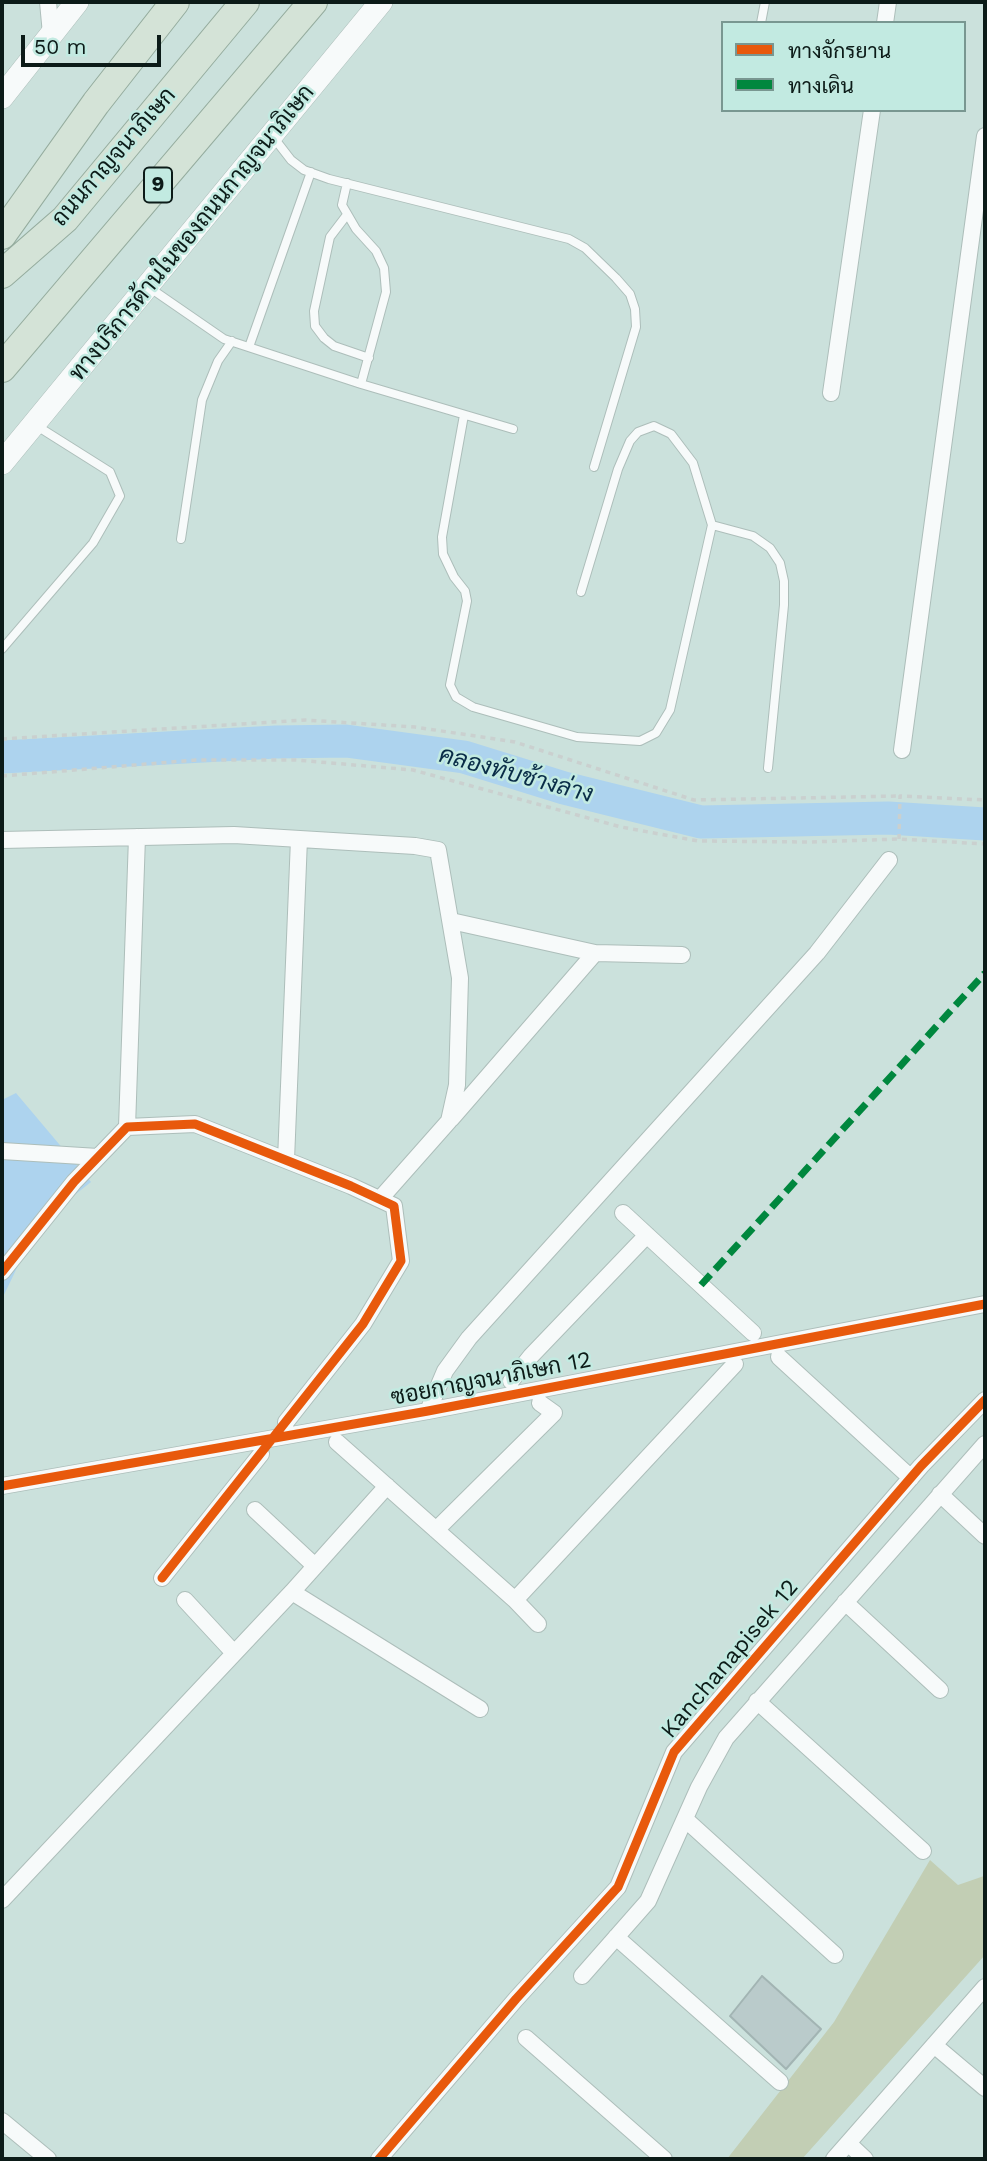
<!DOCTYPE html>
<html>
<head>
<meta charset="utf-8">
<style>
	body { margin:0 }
	#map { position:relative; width:987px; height:2161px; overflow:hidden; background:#cbe1dc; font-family:"Work Sans",Sarabun,sans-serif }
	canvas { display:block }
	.frame { position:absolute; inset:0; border:4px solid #0c1b18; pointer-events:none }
	.legend { position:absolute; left:721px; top:21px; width:245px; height:91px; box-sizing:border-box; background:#c2eae1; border:2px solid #799791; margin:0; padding:9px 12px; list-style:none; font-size:21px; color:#0c1b18 }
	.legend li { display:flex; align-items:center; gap:14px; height:35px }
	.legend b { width:35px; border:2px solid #799791 }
	.scale { position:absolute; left:21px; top:35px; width:140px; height:32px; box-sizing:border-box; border:4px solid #0c1b18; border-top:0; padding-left:9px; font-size:21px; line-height:24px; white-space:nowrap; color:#0c1b18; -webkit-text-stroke:5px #c2eae1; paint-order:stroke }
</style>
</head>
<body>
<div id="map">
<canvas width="987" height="2161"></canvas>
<div class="frame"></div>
<ul class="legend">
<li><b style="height:9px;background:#e8590c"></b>ทางจักรยาน</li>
<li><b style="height:9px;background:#00873e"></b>ทางเดิน</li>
</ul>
<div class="scale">50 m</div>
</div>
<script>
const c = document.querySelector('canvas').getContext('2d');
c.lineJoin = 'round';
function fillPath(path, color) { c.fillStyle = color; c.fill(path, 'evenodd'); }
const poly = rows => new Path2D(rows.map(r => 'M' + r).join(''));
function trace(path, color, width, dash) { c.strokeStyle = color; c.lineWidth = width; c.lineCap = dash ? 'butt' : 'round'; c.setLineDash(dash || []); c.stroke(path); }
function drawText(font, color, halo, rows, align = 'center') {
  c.font = font + ' "Work Sans",Sarabun,sans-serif'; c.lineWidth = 5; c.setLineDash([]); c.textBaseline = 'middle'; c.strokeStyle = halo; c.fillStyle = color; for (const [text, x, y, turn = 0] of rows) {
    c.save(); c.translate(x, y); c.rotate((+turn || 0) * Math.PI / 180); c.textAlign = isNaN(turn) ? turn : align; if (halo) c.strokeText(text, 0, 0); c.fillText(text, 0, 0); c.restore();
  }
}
const green = poly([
	[930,1860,958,1885,984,1876,985,1955,802,2159,727,2159,834,2022]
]);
const water = poly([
	[16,1093,91,1182,38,1224,2,1299,2,1100]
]);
const river = poly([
	[2,757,276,742,346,741,464,757,564,788,701,822,888,818,985,824]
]);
const building = poly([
	[762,1976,821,2029,786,2069,730,2016,762,1976]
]);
const path = poly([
	[2,739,305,720,415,727,515,742,694,800,900,796],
	[2,776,196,760,296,760,413,770,621,827,698,841,810,842,899,839,985,844],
	[899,839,900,796,985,800]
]);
const lane = poly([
	[761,23,765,2],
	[274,138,291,160,304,170,329,179,569,239,585,248,616,278,630,294,635,309,636,327,594,467],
	[347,183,342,205,356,229,376,251,384,268,386,292,361,384],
	[346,216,330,237,314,311,315,326,324,338,334,346,369,358],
	[150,288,224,339,361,384,513,429],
	[249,347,311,172],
	[464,415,442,537,443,554,454,577,465,591,467,601,450,685,456,697,473,707,577,737,640,741,656,733,670,710,712,525,693,463,671,434,654,426,638,432,630,441,618,469,581,592],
	[712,525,753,536,770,548,780,563,784,581,784,605,768,768],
	[181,539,202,400,218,361,232,341],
	[2,649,93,543,120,496,110,472,37,426]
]);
const street = poly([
	[48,2,51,34],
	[885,23,888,2],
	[831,393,872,110],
	[902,750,985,136],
	[2,840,234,835,415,846,438,850,460,978,457,1085,449,1121,380,1199],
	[451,921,595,953,682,955],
	[451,1119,595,953],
	[127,1127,137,837],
	[2,1151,98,1157],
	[286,1160,299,839],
	[623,1213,753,1333],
	[2,1272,74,1182,127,1127,195,1124,351,1186,394,1206,401,1261,363,1324,286,1422],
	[779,1357,911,1478],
	[511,1381,531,1356,647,1235],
	[428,1411,445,1371,469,1338,817,953,889,860],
	[337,1442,515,1600,538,1624],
	[2,1486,428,1411,985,1304],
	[940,1494,985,1536],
	[255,1510,315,1566],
	[436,1530,554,1413,540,1403],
	[162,1578,261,1454],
	[292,1592,480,1709],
	[185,1600,234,1653],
	[515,1600,735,1364],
	[845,1602,940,1690],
	[757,1701,923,1851],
	[685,1819,835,1955],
	[2,1900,292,1592,387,1486],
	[616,1937,780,2082],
	[582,1976,648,1901,699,1787,726,1738,985,1444],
	[526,2038,664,2159],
	[934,2045,985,2088],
	[2,2121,48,2159],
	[848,2143,865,2159],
	[379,2159,516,1999,618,1887,674,1752,921,1466,985,1400],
	[834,2159,985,1987]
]);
const secondary = poly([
	[2,97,77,2],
	[2,463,381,2]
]);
const highway = poly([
	[2,235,96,103,175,2],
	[2,274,65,219,245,2],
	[2,368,313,2]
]);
const quiet = poly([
	[701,1285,985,973]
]);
const cycleway = poly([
	[2,1272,74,1182,127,1127,195,1124,351,1186,394,1206,401,1261,363,1324,162,1578],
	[2,1486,428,1411,985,1304],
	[379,2159,516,1999,618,1887,674,1752,921,1466,985,1400]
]);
const shields = [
	[158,185,28]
];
const shieldNames = [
	["9",158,185]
];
const streetNames = [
	["ถนนกาญจนาภิเษก",114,157,-49],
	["ทางบริการด้านในของถนนกาญจนาภิเษก",192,233,-51],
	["ซอยกาญจนาภิเษก 12",491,1379,-11],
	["Kanchanapisek 12",730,1659,-50]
];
const waterNames = [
	["คลองทับช้างล่าง",516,775,15]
];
fillPath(green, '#c2ceb4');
fillPath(water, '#add3ee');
trace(river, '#add3ee', 33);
fillPath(building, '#bacbcb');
trace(building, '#a2b4b3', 2);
trace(lane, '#adbeba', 10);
trace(street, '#adbeba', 18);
trace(secondary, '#adbeba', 24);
trace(highway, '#95ac9e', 30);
trace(path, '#cad0cf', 3.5, [5, 5]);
trace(lane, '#f7fafa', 8);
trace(street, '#f7fafa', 16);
trace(secondary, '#f7fafa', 23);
trace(highway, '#d4e3d7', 28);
trace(quiet, '#00873e', 7, [14, 7]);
trace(cycleway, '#e8590c', 9);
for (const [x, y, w] of shields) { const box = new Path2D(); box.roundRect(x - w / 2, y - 17.5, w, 35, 5); c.fillStyle = '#c2eae1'; c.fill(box); trace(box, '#0c1b18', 2); }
drawText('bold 21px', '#0c1b18', null, shieldNames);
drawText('23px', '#0c1b18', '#c2eae1', streetNames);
drawText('italic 24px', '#092c47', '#c2eae1', waterNames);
</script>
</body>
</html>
